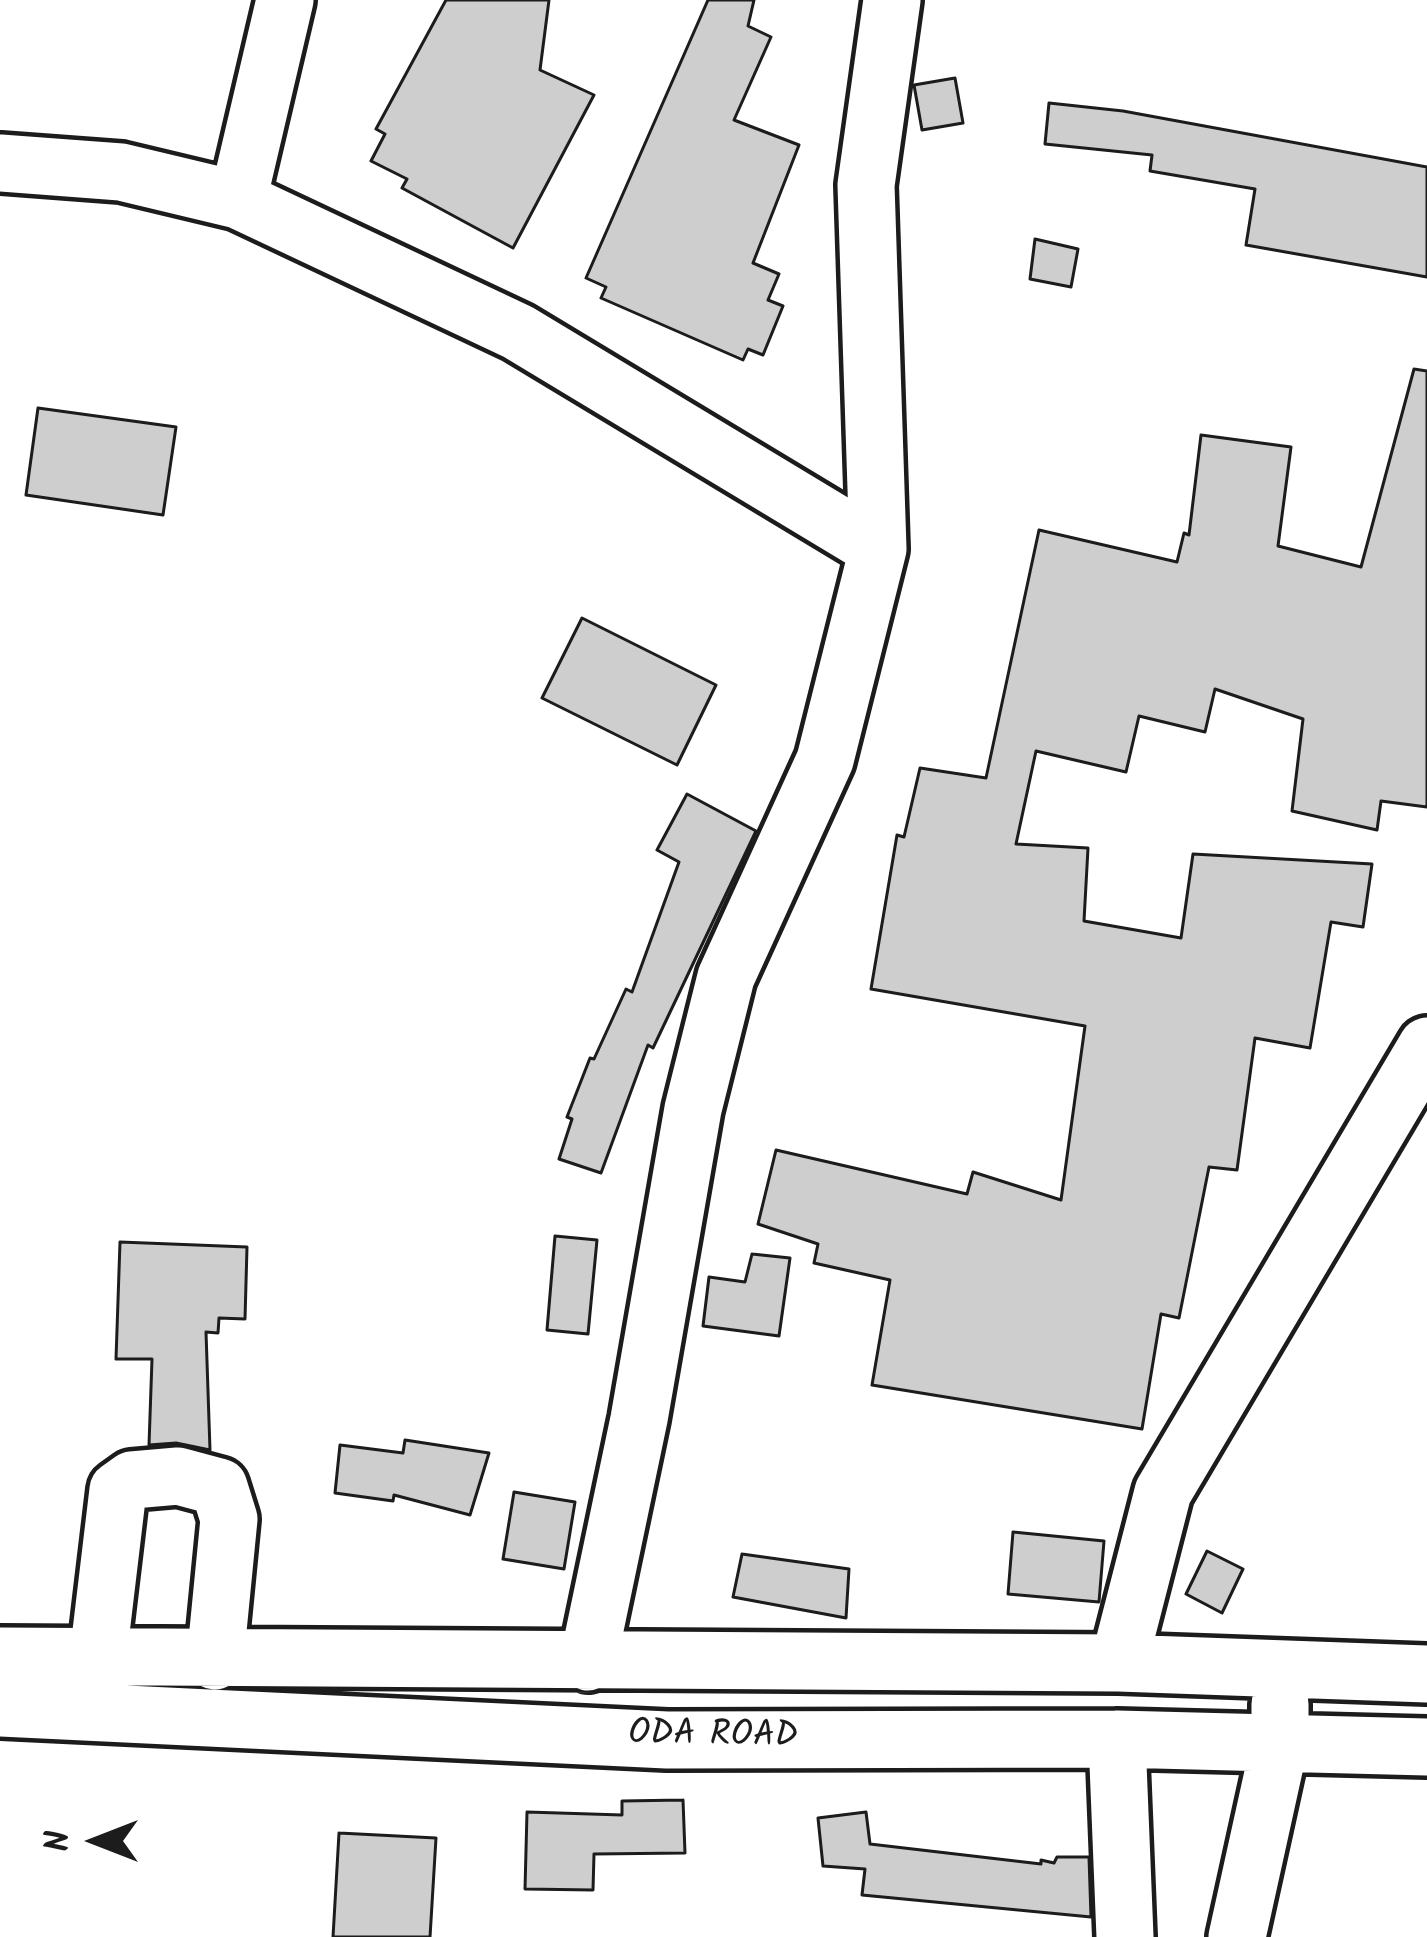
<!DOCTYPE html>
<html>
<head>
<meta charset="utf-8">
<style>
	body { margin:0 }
	#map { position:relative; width:1427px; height:1937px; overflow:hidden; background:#fff; font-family:Kalam,sans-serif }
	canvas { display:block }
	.north { position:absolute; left:36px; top:1781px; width:120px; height:120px; -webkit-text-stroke:9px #fff; paint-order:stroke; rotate:270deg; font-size:33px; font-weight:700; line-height:48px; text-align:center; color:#1c1c1c }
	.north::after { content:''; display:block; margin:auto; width:42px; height:54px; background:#1c1c1c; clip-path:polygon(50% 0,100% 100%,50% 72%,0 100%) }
</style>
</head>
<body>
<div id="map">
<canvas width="1427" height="1937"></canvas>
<div class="north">N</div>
</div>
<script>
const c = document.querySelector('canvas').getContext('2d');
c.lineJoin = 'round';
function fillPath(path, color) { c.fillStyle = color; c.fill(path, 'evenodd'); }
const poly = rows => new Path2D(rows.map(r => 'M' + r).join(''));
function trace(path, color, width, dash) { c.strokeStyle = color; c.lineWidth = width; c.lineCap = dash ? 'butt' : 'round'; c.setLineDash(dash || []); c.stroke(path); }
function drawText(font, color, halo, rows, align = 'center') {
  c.font = font + ' Kalam,sans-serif'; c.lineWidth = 9; c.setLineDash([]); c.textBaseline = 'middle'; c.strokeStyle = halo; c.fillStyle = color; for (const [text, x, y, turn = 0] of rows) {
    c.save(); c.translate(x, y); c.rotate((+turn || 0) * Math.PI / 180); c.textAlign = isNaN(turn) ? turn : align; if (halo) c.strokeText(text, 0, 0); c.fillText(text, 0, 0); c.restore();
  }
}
const building = poly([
	[446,0,549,0,540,70,594,95,513,248,402,188,407,179,371,161,385,134,376,129,446,0],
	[708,0,754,0,748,26,771,37,734,120,799,145,753,263,779,274,768,300,783,306,763,355,748,349,743,360,601,298,606,287,586,278,708,0],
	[955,78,963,123,922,130,914,85,955,78],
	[1049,103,1123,111,1427,167,1427,277,1246,245,1255,189,1150,171,1152,155,1045,144,1049,103],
	[1035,239,1078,249,1071,287,1030,279,1035,239],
	[1414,369,1427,371,1427,807,1381,801,1377,830,1292,811,1303,719,1215,689,1205,732,1139,716,1126,772,1036,751,1016,844,1088,848,1084,921,1181,938,1193,854,1372,864,1363,927,1331,922,1310,1048,1255,1038,1237,1170,1209,1167,1179,1318,1161,1314,1142,1429,872,1385,890,1280,814,1263,818,1244,758,1224,776,1150,967,1194,973,1172,1061,1200,1085,1026,871,989,897,835,904,837,920,768,986,778,1039,530,1177,562,1184,533,1189,535,1201,435,1291,447,1278,546,1361,567,1414,369],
	[38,408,176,427,163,515,26,495,38,408],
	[582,618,716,685,677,765,542,698,582,618],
	[687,794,756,831,653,1048,648,1045,601,1173,559,1159,572,1119,567,1117,590,1058,594,1059,626,989,632,992,679,862,657,850,687,794],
	[555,1236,597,1240,588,1334,547,1330,555,1236],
	[120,1242,247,1247,245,1319,219,1318,218,1333,206,1332,210,1450,176,1443,149,1445,152,1359,116,1359,120,1242],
	[752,1254,790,1258,779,1336,703,1326,709,1277,745,1282,752,1254],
	[405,1440,489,1453,470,1515,394,1495,393,1501,335,1493,340,1445,403,1453,405,1440],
	[514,1492,575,1502,564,1569,503,1559,514,1492],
	[1013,1532,1104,1541,1099,1602,1008,1594,1013,1532],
	[1207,1551,1243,1569,1222,1613,1186,1594,1207,1551],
	[742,1554,849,1569,846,1618,733,1597,742,1554],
	[683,1800,685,1853,594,1854,593,1890,525,1889,527,1812,622,1815,622,1801,683,1800],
	[866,1812,870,1844,1041,1864,1041,1860,1054,1863,1057,1857,1089,1857,1091,1917,862,1895,865,1869,823,1866,818,1818,866,1812],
	[339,1833,436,1838,430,1937,333,1937,339,1833]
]);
const minor = poly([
	[0,163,121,172,238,200,518,332,878,549],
	[238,200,285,0],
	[0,1656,1119,1663,1427,1674],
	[98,1657,118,1490,132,1480,178,1476,219,1487,229,1519,215,1661],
	[588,1662,639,1419,693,1109,726,977,825,760,878,549,866,185,892,0],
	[1119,1663,1163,1492,1427,1046],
	[0,1708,667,1740,1117,1739,1427,1747],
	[1117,1739,1125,1937],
	[1237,1937,1280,1742,1280,1704]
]);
const streetNames = [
	["ODA ROAD",713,1738,1]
];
fillPath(building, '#cecece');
trace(building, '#1c1c1c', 3);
trace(minor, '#1c1c1c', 66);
trace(minor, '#fff', 57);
drawText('36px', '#1c1c1c', '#fff', streetNames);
</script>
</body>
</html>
